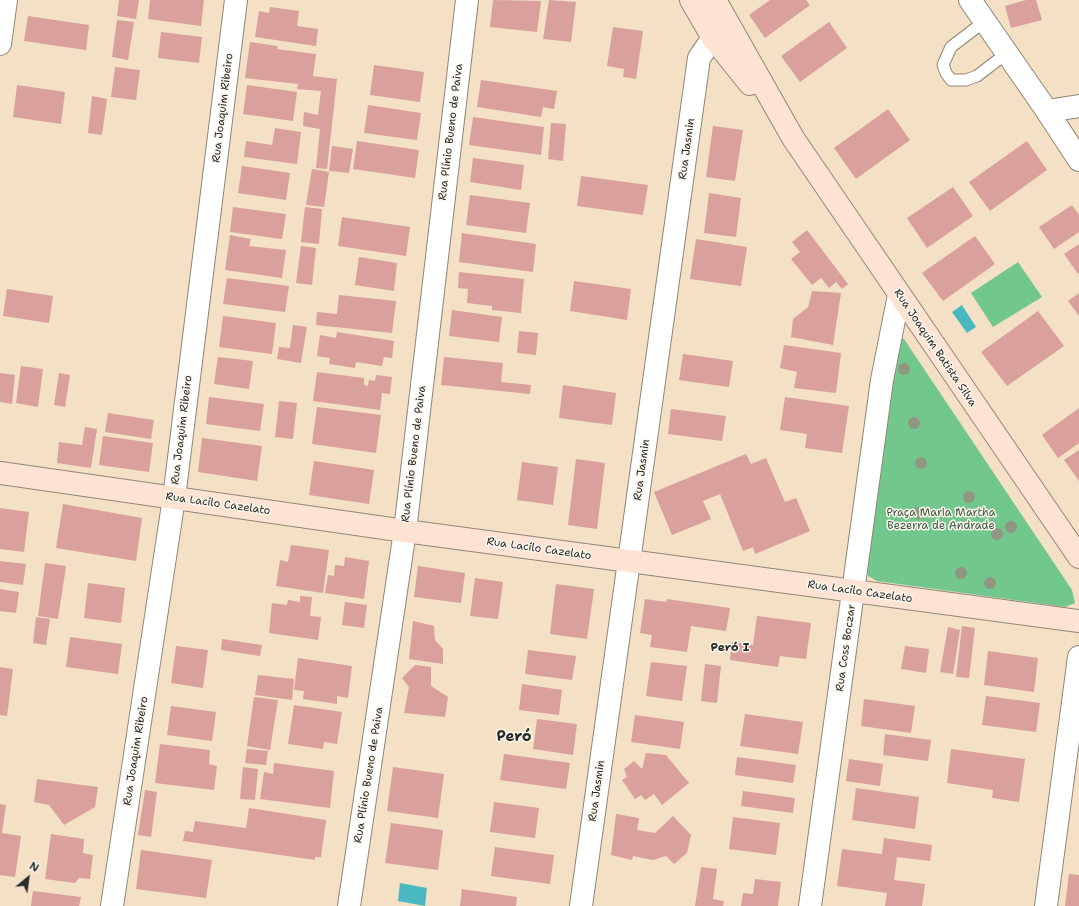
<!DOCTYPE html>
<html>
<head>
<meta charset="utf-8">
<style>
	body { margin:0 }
	#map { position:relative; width:1079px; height:906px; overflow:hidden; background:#f4e0c4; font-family:"Shantell Sans",sans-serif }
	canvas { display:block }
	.north { position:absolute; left:8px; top:858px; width:40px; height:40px; -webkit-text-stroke:3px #fbf7ec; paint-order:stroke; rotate:29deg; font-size:11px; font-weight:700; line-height:16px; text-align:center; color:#2b2b2b }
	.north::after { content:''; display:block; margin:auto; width:14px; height:18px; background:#2b2b2b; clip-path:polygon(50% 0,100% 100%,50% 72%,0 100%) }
</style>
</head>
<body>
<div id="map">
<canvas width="1079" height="906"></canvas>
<div class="north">N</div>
</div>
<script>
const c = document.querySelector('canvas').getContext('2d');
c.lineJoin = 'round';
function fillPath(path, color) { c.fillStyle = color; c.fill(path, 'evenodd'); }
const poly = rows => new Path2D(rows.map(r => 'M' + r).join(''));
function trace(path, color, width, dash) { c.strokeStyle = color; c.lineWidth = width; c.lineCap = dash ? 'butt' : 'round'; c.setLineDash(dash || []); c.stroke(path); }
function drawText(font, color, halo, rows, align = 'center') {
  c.font = font + ' "Shantell Sans",sans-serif'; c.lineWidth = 3; c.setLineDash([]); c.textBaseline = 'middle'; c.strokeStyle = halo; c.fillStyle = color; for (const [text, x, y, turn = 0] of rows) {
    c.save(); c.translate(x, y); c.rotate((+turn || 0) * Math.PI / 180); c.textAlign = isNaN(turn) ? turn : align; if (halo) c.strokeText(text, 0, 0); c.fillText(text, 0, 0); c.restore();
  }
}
const green = poly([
	[1018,262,1042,297,993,327,971,293],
	[899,338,904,339,1072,590,1075,603,1065,607,877,581,868,576,864,567]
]);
const water = poly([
	[962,305,976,327,967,333,952,312],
	[400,883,427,888,425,906,398,901]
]);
const building = poly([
	[119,0,139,0,136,19,117,16],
	[150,0,204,0,201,26,148,19],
	[493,0,541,1,537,32,490,27],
	[549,0,576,2,571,42,543,39],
	[770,0,806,0,810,5,765,38,749,15],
	[1026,0,1036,0,1042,20,1011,28,1005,6],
	[270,7,299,11,297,26,318,29,316,46,255,37,259,11,269,13],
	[28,16,89,25,86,50,24,41],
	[117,20,134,22,128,60,112,57],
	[829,22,847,48,800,82,781,56],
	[613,27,643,31,636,79,623,77,624,69,607,66],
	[161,32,202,37,199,63,158,58],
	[250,42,278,46,277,49,316,54,313,76,337,79,327,169,316,168,320,129,303,126,304,112,318,115,321,91,297,89,298,84,245,78],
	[374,65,424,72,420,102,370,95],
	[115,67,140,70,136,100,111,97],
	[481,80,557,91,554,109,543,107,541,117,477,107],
	[17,85,65,92,61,124,13,117],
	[247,85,297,92,293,121,243,114],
	[92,96,107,99,102,135,88,133],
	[368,105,421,113,417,140,364,133],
	[888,109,910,140,856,179,834,148],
	[473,117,544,127,541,155,469,145],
	[551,123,566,124,563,161,548,159],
	[713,126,743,130,735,181,706,177],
	[275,128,301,132,297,164,244,157,246,141,272,145],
	[357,141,419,150,415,178,353,169],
	[1027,141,1047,170,990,211,969,182],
	[332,146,353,149,349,173,329,171],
	[473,158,524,165,521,190,470,182],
	[242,166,290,173,286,200,238,193],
	[312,169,329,172,324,207,306,205],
	[581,176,648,185,643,215,577,206],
	[953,187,973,216,927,248,907,218],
	[709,193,741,198,736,237,704,233],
	[470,195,530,203,526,233,466,225],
	[1072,205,1079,215,1079,232,1054,249,1039,227],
	[233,207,286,214,282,239,230,232],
	[305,207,322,209,319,244,301,242],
	[342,217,410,227,406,256,338,246],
	[807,230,848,284,842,289,836,282,829,288,821,278,812,285,791,259,800,252,792,242],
	[462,233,536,244,533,272,459,262],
	[230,235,251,239,249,246,286,250,282,278,225,270],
	[975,236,995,264,943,301,922,273],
	[696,239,747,247,741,286,690,279],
	[1079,244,1079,273,1078,274,1064,254],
	[301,246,316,248,312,285,296,283],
	[359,257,397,263,394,291,355,285],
	[459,272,524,279,521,313,492,310,492,306,467,303,468,289,458,288],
	[227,278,289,286,285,312,223,304],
	[574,281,631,289,627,320,570,311],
	[7,289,53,296,49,323,3,316],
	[812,291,841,293,833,345,791,337,793,319,808,307],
	[1079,293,1079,316,1068,301],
	[339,295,396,301,392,333,316,325,317,312,337,314],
	[452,310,502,317,499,342,449,336],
	[1038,311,1064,346,1007,386,981,352],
	[223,316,276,323,272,354,219,347],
	[293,325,307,327,301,363,277,359,279,347,290,348],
	[519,331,538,333,536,355,517,353],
	[337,332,394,341,392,358,384,357,382,366,356,362,355,368,329,364,330,358,317,356,320,335,336,338],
	[784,345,841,353,836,393,794,388,797,372,780,368],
	[683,354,733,361,729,387,679,380],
	[218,357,253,361,249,389,214,384],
	[444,357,503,363,501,382,531,385,530,394,441,385],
	[21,366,43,369,38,407,16,403],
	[317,372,364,378,364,385,368,386,369,380,375,381,376,375,392,377,390,394,382,393,380,410,313,401],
	[0,373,15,375,12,404,0,402],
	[59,373,70,375,65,407,54,405],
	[563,385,616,393,612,425,559,418],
	[209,397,264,404,260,431,206,424],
	[785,397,849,406,842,453,805,448,807,434,780,430],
	[279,401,297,403,293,439,275,437],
	[317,407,381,415,376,453,312,444],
	[1079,408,1079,443,1058,458,1042,435],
	[671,409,726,416,722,441,668,434],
	[108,413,154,420,151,439,105,432],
	[85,427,97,429,91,468,57,463,59,442,82,445],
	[103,436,153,443,149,472,99,465],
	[202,438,262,446,257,481,198,472],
	[1079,450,1079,481,1064,460],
	[746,454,751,464,766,458,785,502,796,498,810,531,755,554,753,547,743,551,720,494,703,501,711,519,672,535,654,492],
	[576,459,605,463,597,529,568,525],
	[314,461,374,470,369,504,309,495],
	[522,462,558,467,553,505,517,500],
	[63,504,142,518,136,561,56,548],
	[0,508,29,512,24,552,0,549],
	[291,545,329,550,323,593,276,586,280,560,288,562],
	[345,557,369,561,364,599,325,593,328,575,334,576,335,565,344,566],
	[0,561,26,564,23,585,0,582],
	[45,563,66,566,58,619,38,616],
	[418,566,465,573,461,603,414,597],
	[475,578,503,582,498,619,470,616],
	[88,583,125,588,121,623,84,618],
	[556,584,594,589,587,639,550,634],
	[0,589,19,592,16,613,0,611],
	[300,596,312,597,310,616,321,617,318,640,269,633,272,603,287,605,288,600,300,602],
	[645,599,666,602,667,599,730,608,726,631,691,626,687,652,650,647,652,635,640,633],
	[345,602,367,605,364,628,342,625],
	[757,616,811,623,806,659,780,656,778,667,730,660,732,642,753,645],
	[36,617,50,619,46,645,33,643],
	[413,621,434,626,435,640,443,649,443,664,409,659],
	[962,626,975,628,969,678,956,677],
	[948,627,960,630,953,674,940,672],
	[70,637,122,644,118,674,66,667],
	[222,639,262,645,260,656,221,650],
	[176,646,208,650,203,688,171,683],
	[905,646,929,649,926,673,901,669],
	[528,650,576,656,572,680,525,674],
	[988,651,1038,658,1034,692,984,685],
	[298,658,352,666,348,698,337,696,337,704,303,699,304,691,294,690],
	[651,662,687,666,682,701,646,696],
	[705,664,721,666,717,703,701,701],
	[415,665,431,667,431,686,448,697,445,717,404,713,409,687,402,678],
	[0,667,13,669,7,716,0,715],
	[258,675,294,679,292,700,255,695],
	[522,684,562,690,559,715,519,710],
	[986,696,1040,703,1036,732,982,725],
	[254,697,278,700,270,750,247,746],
	[864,699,915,706,911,733,861,726],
	[294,705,342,712,337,744,324,742,323,749,288,744],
	[171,706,216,712,212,741,167,735],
	[745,714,803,722,798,754,740,746],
	[635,715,684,722,680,749,631,742],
	[537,719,577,724,573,755,533,749],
	[885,734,931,740,928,761,883,755],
	[160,744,210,750,209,764,217,766,214,790,155,783],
	[247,749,268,751,266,765,245,763],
	[951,749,1025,759,1019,802,992,798,993,790,947,783],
	[646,753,666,755,689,783,662,805,654,794,645,800,641,795,635,799,622,780,627,777,624,769,634,761,642,769],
	[504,754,570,763,566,789,500,780],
	[737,757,796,765,793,783,735,775],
	[849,759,883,764,880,786,846,781],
	[274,763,334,771,330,808,260,799,264,772,273,774],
	[243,767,258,769,255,800,240,799],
	[393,767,444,774,438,818,387,811],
	[37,779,98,787,95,807,64,825,49,805,34,802],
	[856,788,919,797,915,829,852,820],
	[145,790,157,792,151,837,138,835],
	[743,791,795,798,793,813,741,806],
	[494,802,539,808,535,838,490,832],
	[0,804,6,805,2,833,21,836,15,877,0,875],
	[249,808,326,820,321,857,315,857,315,860,183,841,185,831,193,832,195,821,246,828],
	[616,814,639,818,637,830,655,833,673,816,691,835,687,853,674,864,666,856,653,860,633,856,632,860,611,855],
	[733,817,780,823,776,855,729,849],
	[391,823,443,830,438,870,385,863],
	[51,834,84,839,83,853,93,855,90,879,79,878,75,883,45,879],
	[884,838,932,845,930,861,897,857,894,880,925,884,922,906,885,906,887,893,837,886,842,849,882,854],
	[495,847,554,855,550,884,491,876],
	[141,850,212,860,206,898,136,889],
	[701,867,717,869,713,899,724,901,723,906,695,906],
	[1069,874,1079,875,1079,906,1065,906],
	[755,879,781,882,778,906,741,906,743,893,753,894],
	[462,889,517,897,516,906,460,906],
	[33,891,81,897,79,906,31,906]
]);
const lane = poly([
	[985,21,951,47,943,65,946,73,951,80,966,80,977,76,1007,53]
]);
const street = poly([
	[970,0,1047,111,1079,160],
	[0,44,6,0],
	[1047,111,1079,106],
	[112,906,174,498,236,0],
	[349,906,405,531,467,0],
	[581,906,699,58,713,38],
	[810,906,882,380,899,295],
	[1046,906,1079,657]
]);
const secondary = poly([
	[691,0,713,38,750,84],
	[715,0,793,138,1079,557],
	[0,473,405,531,1079,621]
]);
const trees = [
	[904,369],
	[914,423],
	[921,463],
	[969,497],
	[918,513],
	[1011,527],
	[997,534],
	[961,573],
	[990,583]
];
const streetNames = [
	["Rua Joaquim Ribeiro",223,108,-83],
	["Rua Plínio Bueno de Paiva",451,132,-83],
	["Rua Jasmin",687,149,-82],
	["Rua Joaquim Batista Silva",935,348,56],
	["Rua Joaquim Ribeiro",182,430,-83],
	["Rua Plínio Bueno de Paiva",414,454,-83],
	["Rua Jasmin",642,470,-82],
	["Rua Lacílo Cazelato",218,504,8],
	["Rua Lacílo Cazelato",539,549,8],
	["Rua Lacílo Cazelato",860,592,8],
	["Rua Coss Boczar",846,648,-82],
	["Rua Joaquim Ribeiro",136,751,-81],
	["Rua Plínio Bueno de Paiva",369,775,-81],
	["Rua Jasmin",597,791,-82]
];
const parkNames = [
	["Praça Maria Martha",941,513],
	["Bezerra de Andrade",941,526]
];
const neighbourhoodNames = [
	["Peró I",730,648]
];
const districtNames = [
	["Peró",514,737]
];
fillPath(green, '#72c78c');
fillPath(water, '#49b8c1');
fillPath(building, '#d9a09c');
trace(lane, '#908678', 13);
trace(street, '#908678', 24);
trace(secondary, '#908678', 24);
trace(lane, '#fff', 11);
trace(street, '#fff', 22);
trace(secondary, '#fee3d2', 22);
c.fillStyle = '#919680';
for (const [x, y] of trees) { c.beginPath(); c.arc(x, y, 6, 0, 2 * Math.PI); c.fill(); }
drawText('11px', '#2b2b2b', '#fbf7ec', streetNames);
drawText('11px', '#405a48', '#fbf7ec', parkNames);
drawText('bold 12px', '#2b2b2b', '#fbf7ec', neighbourhoodNames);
drawText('bold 15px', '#2b2b2b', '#fbf7ec', districtNames);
</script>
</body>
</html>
